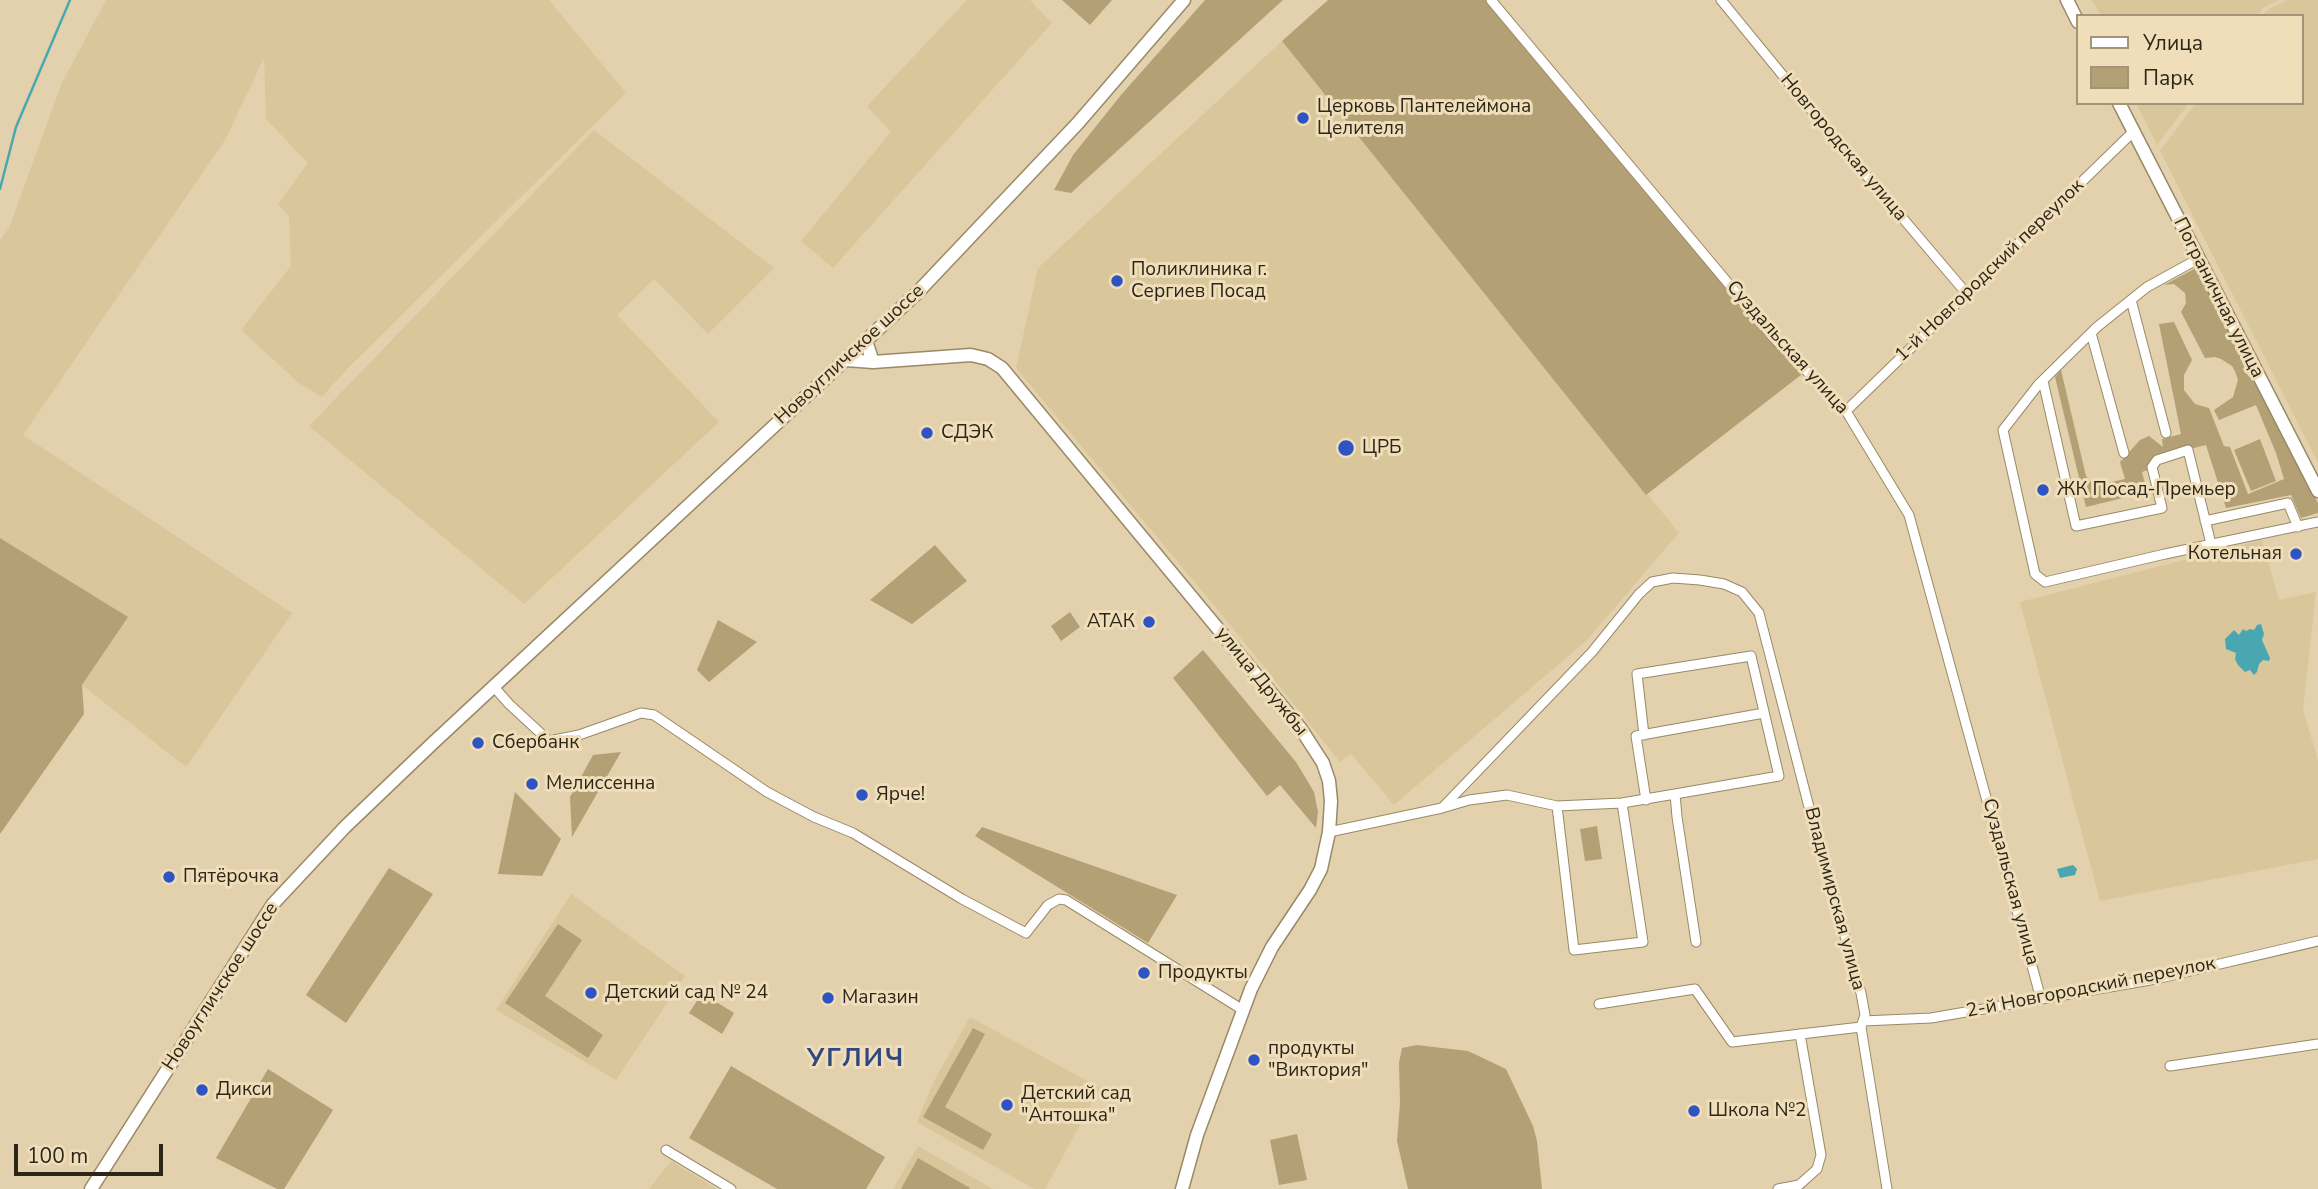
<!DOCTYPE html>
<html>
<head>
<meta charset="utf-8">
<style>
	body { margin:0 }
	#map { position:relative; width:2318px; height:1189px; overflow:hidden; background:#e2d1ac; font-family:"Nunito Sans",sans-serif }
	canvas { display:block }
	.legend { position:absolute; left:2076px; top:14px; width:228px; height:91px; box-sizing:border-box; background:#efdeb9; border:2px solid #a19479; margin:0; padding:9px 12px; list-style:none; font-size:21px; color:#2d2618 }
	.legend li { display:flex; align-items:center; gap:14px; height:35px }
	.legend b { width:35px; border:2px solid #a19479 }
	.scale { position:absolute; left:14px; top:1144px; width:149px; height:32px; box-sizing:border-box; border:4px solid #2d2618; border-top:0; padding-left:9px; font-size:21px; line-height:24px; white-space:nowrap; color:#2d2618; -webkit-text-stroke:5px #efdeb9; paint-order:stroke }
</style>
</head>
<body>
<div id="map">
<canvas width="2318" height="1189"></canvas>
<ul class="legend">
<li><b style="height:9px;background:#fff"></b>Улица</li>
<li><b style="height:19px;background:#b3a075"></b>Парк</li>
</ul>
<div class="scale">100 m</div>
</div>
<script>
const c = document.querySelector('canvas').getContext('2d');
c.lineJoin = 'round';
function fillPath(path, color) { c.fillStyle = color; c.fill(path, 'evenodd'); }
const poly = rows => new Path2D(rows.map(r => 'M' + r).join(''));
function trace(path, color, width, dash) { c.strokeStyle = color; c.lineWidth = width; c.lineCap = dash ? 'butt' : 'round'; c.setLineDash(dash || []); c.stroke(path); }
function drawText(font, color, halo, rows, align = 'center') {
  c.font = font + ' "Nunito Sans",sans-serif'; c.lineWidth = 6; c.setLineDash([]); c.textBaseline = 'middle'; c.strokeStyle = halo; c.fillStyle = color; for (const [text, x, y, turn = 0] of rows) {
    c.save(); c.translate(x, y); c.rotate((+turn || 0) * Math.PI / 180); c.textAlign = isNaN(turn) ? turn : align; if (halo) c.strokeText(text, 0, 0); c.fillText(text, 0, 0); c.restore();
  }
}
const built = poly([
	[106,0,549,0,626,93,348,368,322,397,299,383,241,330,291,266,289,217,278,204,308,163,266,119,264,58,225,140,23,435,292,613,186,767,82,685,127,617,0,538,0,240,9,228,61,85],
	[967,0,1030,0,1052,23,833,268,801,241,891,132,867,106],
	[2092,0,2279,0,2263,8,2257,16,2101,16],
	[2287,0,2318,0,2318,463,2160,151,2196,103,2302,103,2302,16,2262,16,2267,10],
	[1282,41,1679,533,1588,639,1394,805,1351,754,1340,762,1223,616,1016,368,1038,268],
	[2136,103,2189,103,2157,145],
	[594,130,774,268,708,334,654,279,617,315,719,422,524,604,309,426],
	[2262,540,2279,600,2316,592,2303,710,2318,760,2318,859,2100,901,2020,602],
	[571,894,685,976,616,1080,496,1010],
	[970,1017,1100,1088,1045,1189,1034,1189,917,1122,933,1083],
	[918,1146,993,1189,893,1189],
	[671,1161,717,1189,649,1189]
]);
const green = poly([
	[1062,0,1112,0,1090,25],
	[1205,0,1283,0,1071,193,1054,190,1073,155,1121,95],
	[1328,0,1491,0,1806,371,1646,495,1282,41],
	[2196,268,2245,363,2244,367,2248,376,2252,377,2267,404,2318,503,2318,513,2301,518,2291,495,2226,508,2206,445,2166,455,2148,470,2142,472,2147,492,2086,507,2055,377,2061,370,2086,476,2092,483,2098,485,2125,479,2120,462,2140,440,2149,436,2163,447,2162,439,2181,434,2159,324,2174,322,2192,360,2184,375,2184,390,2195,404,2209,408,2224,446,2230,447,2248,494,2284,479,2276,453,2256,405,2219,420,2214,410,2233,397,2238,380,2235,371,2232,366,2221,359,2215,357,2205,358,2181,312,2186,303,2185,293,2174,284,2164,285],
	[2260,439,2276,481,2251,491,2234,450],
	[0,538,128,617,82,685,84,714,0,834],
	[935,545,967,581,912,624,870,600],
	[1070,612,1080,627,1061,641,1051,626],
	[718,620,757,642,709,682,697,670],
	[1203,650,1296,762,1314,792,1318,812,1316,828,1280,785,1267,796,1173,678],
	[621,752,572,837,570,797,593,755],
	[515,792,561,839,542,876,498,874],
	[1597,826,1602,859,1585,861,1580,829],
	[982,827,1177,895,1148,943,975,836],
	[389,868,433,894,346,1023,306,995],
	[558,924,582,940,545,996,603,1035,588,1058,505,1003],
	[702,993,734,1013,722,1034,689,1013],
	[973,1028,985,1034,945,1107,992,1134,983,1150,923,1117],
	[1417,1045,1468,1051,1506,1069,1533,1126,1537,1141,1542,1189,1408,1189,1397,1141,1400,1103,1399,1063,1402,1048],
	[731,1066,885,1157,866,1189,777,1189,689,1138],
	[268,1069,333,1110,284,1189,277,1189,216,1158],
	[1297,1134,1307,1180,1279,1185,1270,1140],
	[918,1158,970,1188,969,1189,901,1189]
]);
const water = poly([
	[2261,624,2264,634,2262,640,2270,658,2269,661,2263,660,2259,664,2257,672,2254,675,2250,670,2245,672,2238,665,2235,659,2236,653,2226,649,2225,639,2234,630,2239,635,2243,629,2246,631,2250,629,2254,630,2257,625],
	[2073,865,2077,869,2075,875,2060,878,2057,869]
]);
const stream = poly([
	[0,189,16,127,70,0]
]);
const minor = poly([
	[1491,0,1774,338,1846,411,1909,515,2041,999],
	[1721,0,1821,122,1967,294],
	[2198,259,2147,287,2097,327,2038,385,2003,430,2035,574,2045,582,2165,554,2318,522],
	[2131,300,2166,433],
	[2091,333,2124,453],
	[2043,381,2076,526,2162,508,2152,467,2157,460,2188,450,2211,544],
	[1846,411,2134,131],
	[2205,521,2288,503,2298,527],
	[494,687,509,704,549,741,579,735,641,713,654,715,767,792,814,817,853,833,962,899,1026,933,1048,905,1059,899,1066,900,1243,1010],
	[1644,735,1637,674,1751,656,1779,776,1675,794],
	[1646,800,1636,736,1764,713],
	[1557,806,1574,950,1643,942,1622,803],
	[1442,808,1592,652,1639,594,1652,582,1673,578,1700,580,1724,584,1742,592,1759,613,1810,811,1861,993,1865,1015,1861,1027,1887,1189],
	[1329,832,1442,808,1469,800,1507,795,1557,806,1622,803,1675,794,1677,817,1696,942],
	[1599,1004,1695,989,1732,1042,1861,1027],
	[1863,1021,1931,1018,2041,999,2156,979,2318,941],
	[2170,1066,2318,1044],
	[666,1150,731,1189],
	[1778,1189,1799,1185,1817,1169,1821,1155,1800,1034]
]);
const tertiary = poly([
	[2067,0,2078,22],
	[2119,103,2318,491],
	[866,341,873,362,971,355,988,359,1002,368,1301,729,1323,763,1329,781,1331,801,1329,832,1321,869,1310,890,1272,947,1251,989,1197,1135,1182,1189],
	[846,360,873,362]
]);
const secondary = poly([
	[91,1189,273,904,345,827,434,742,916,294,1078,123,1184,0]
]);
const markers = [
	[1303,118,7,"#2e53c3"],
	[1117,281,7,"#2e53c3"],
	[927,433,7,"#2e53c3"],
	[1346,448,9,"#2e53c3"],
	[2043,490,7,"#2e53c3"],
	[2296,554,7,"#2e53c3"],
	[1149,622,7,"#2e53c3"],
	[478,743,7,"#2e53c3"],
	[532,784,7,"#2e53c3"],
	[862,795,7,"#2e53c3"],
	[169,877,7,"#2e53c3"],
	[1144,973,7,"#2e53c3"],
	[591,993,7,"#2e53c3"],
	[828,998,7,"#2e53c3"],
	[1254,1060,7,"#2e53c3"],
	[202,1090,7,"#2e53c3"],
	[1007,1105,7,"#2e53c3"],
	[1694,1111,7,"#2e53c3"]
];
const poiNames = [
	["Церковь Пантелеймона",1317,107],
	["Целителя",1317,129],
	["Поликлиника г.",1131,270],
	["Сергиев Посад",1131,292],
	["СДЭК",941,433],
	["ЦРБ",1362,448],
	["ЖК Посад-Премьер",2057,490],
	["Котельная",2282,554,"right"],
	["АТАК",1135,622,"right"],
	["Сбербанк",492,743],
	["Мелиссенна",546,784],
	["Ярче!",876,795],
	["Пятёрочка",183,877],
	["Продукты",1158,973],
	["Детский сад № 24",605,993],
	["Магазин",842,998],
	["продукты",1268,1049],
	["\"Виктория\"",1268,1071],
	["Дикси",216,1090],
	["Детский сад",1021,1094],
	["\"Антошка\"",1021,1116],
	["Школа №2",1708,1111]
];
const streetNames = [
	["Новгородская улица",1843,148,50],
	["1-й Новгородский переулок",1990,271,-44],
	["Пограничная улица",2218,298,63],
	["Суздальская улица",1787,348,48],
	["Новоугличское шоссе",850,355,-43],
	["улица Дружбы",1261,682,51],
	["Суздальская улица",2010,882,75],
	["Владимирская улица",1834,899,75],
	["Новоугличское шоссе",221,987,-57],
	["2-й Новгородский переулок",2091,988,-11]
];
const districtNames = [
	["УГЛИЧ",856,1060]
];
fillPath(built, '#d9c69a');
fillPath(green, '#b3a075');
fillPath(water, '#4aa7b2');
trace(stream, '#4aa7b2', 2.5);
trace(minor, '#998967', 11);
trace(tertiary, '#998967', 15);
trace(secondary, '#998967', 15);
trace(minor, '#fff', 9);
trace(tertiary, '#fff', 12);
trace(secondary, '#fff', 12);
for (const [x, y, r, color] of markers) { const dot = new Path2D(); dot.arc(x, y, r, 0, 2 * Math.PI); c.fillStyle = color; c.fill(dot); trace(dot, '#efdeb9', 2.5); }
drawText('19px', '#2d2618', '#efdeb9', poiNames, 'left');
drawText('19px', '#2d2618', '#efdeb9', streetNames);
c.letterSpacing = '2px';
drawText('bold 26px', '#304780', '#efdeb9', districtNames);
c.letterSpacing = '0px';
</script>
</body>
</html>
